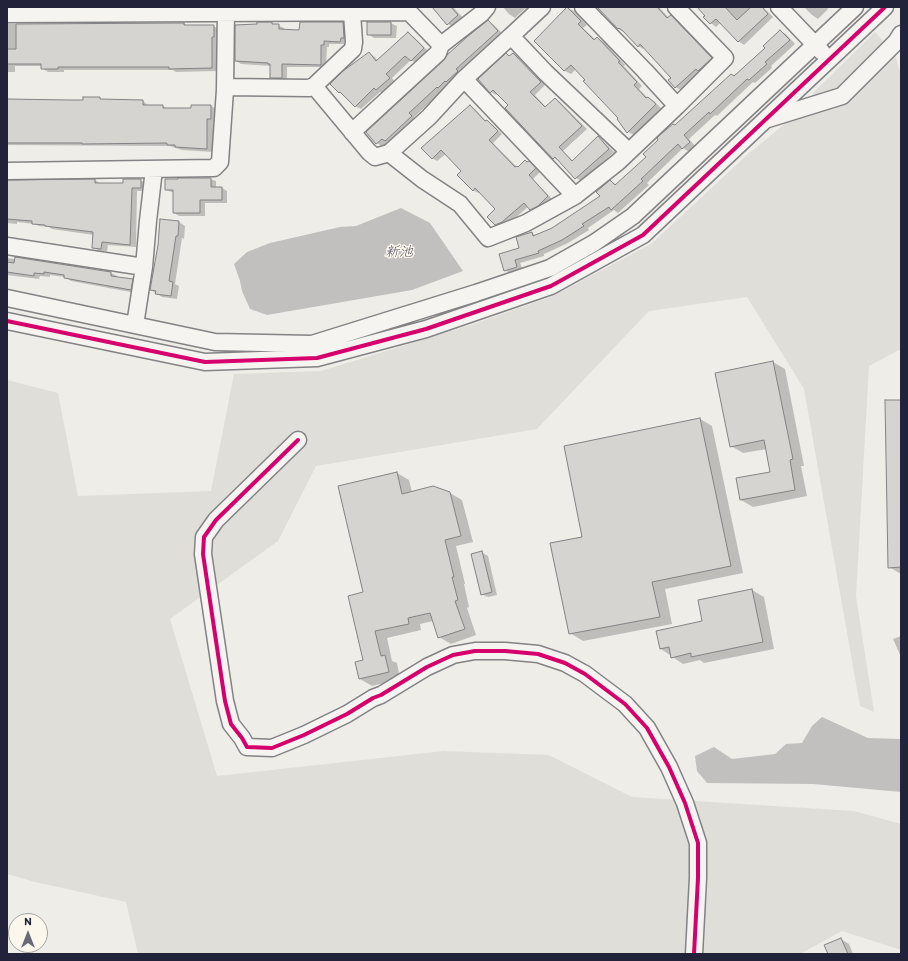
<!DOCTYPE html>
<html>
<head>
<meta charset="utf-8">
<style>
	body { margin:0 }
	#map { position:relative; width:908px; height:961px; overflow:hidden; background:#efede8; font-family:Itim,sans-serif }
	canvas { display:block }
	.frame { position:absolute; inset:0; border:8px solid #22223b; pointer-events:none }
	.north { position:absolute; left:8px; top:913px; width:40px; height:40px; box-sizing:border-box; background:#fbf7ec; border:1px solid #a4a2a5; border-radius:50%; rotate:0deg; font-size:11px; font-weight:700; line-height:16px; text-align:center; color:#22223b }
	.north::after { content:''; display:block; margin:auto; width:14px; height:18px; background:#6a6978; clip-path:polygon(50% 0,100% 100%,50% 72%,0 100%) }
</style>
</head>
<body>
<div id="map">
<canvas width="908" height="961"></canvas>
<div class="frame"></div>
<div class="north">N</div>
</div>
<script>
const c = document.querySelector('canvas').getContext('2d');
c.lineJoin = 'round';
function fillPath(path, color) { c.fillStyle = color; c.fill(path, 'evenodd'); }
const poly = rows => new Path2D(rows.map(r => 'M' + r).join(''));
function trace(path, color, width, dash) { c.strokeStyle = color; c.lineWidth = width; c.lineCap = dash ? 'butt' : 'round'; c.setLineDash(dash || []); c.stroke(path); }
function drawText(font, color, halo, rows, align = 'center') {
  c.font = font + ' Itim,"Klee One",sans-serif'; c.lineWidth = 3; c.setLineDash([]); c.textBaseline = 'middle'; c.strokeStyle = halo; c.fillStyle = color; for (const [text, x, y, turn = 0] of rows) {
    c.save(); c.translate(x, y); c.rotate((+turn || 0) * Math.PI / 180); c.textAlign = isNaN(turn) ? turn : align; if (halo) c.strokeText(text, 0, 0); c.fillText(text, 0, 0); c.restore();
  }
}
const green = poly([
	[875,32,895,55,901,75,901,349,869,366,856,596,874,712,860,706,804,389,747,297,649,311,537,429,316,466,278,541,170,619,217,776,444,751,549,755,632,797,854,811,901,824,901,950,842,931,800,954,138,954,126,902,35,882,7,874,7,380,58,393,78,496,211,491,234,374,321,371,471,325,553,296,651,244,747,155,792,118,817,89]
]);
const water = poly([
	[401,208,430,223,463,271,412,290,267,315,250,309,242,291,240,281,234,264,247,252,270,243,340,227,356,226],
	[822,717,868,738,901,739,901,792,813,784,707,783,697,771,695,756,714,747,732,759,775,754,786,744,802,743,812,726]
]);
const shadow = poly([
	[437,7,456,7,454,8,464,19,454,27,448,24],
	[503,7,527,7,515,18,509,14],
	[598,7,659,7,669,18,671,16,676,19,716,62,701,72,681,90,675,87,672,78,645,48,644,49,638,46,624,32,618,29],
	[698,7,763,7,773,17,744,45,738,41,721,22,716,27,711,23,706,16],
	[804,7,827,7,828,9,818,19,812,15],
	[568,8,574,11,587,25,583,28,596,40,598,38,604,42,625,65,624,66,642,86,639,89,648,98,654,101,661,108,634,135,628,132,619,118,576,69,571,74,565,71,535,41],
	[488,21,494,25,504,35,414,117,417,120,391,144,388,142,383,147,377,143,367,132],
	[258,23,272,23,284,28,284,30,300,31,343,23,348,26,349,40,346,40,346,44,329,44,329,47,327,47,326,67,287,67,287,80,276,80,271,77,271,66,241,64,236,61],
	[390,23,397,26,396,38,374,38,368,34],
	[7,24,184,24,187,26,213,26,219,29,219,40,217,40,217,71,176,72,173,70,64,70,64,72,48,72,42,68,42,66,15,66,15,72,7,72],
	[780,31,786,34,795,44,771,66,772,68,755,83,753,82,717,116,715,115,689,139,695,146,689,152,683,148,647,183,649,185,618,213,614,210,588,228,589,230,568,243,544,254,544,256,520,263,523,270,511,274,505,270,532,233,537,236,553,228,601,196,611,181,617,185,647,157,675,126,735,77,766,48],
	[408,34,414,37,429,52,417,64,411,60,392,78,395,82,382,93,380,92,361,109,355,106,344,95,340,92,369,53,375,57,378,61],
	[507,54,510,56,513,55,518,58,545,85,535,95,546,107,555,99,560,102,587,129,563,151,573,161,598,138,603,141,614,152,582,181,576,178,559,161,554,158,510,105,498,93,496,95,491,92],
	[100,98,104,101,143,101,149,106,163,106,168,109,192,109,211,106,217,109,217,122,213,122,213,152,182,150,170,146,7,145,7,99,84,101],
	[470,106,475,109,487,122,492,124,502,134,493,143,518,168,529,162,534,165,540,172,533,179,552,199,543,208,536,212,529,206,507,225,501,227,496,224,496,209,480,192,478,193,473,190,463,171,446,154,437,161,432,158],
	[210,179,216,181,216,188,222,188,227,191,227,203,205,203,205,216,179,216,174,213,174,192,171,192,166,189],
	[95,180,101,184,124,184,140,180,146,183,146,191,137,191,136,247,108,245,107,251,99,251,93,247,94,235,52,229,49,227,39,226,34,224,17,222,17,224,7,223,7,181],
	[161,220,179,222,185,226,184,239,182,238,175,284,179,286,177,299,162,297,151,290,159,245],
	[7,258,111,273,117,276,116,278,132,280,138,283,136,293,71,281,65,277,50,275,50,277,40,276,39,279,7,275],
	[773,362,785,369,804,466,801,466,807,496,753,507,741,500,772,473,767,449,743,453,731,446],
	[901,401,901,574,889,567],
	[700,419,712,426,743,573,665,589,672,624,583,641,570,633,584,537],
	[397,473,409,480,412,492,450,493,462,500,473,542,456,546,465,584,464,584,469,607,467,608,476,635,451,644,439,637,433,621,420,624,421,630,387,638,392,661,397,663,400,679,372,686,360,679,364,661,364,593],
	[481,552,488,556,497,595,488,597,481,594],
	[752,590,764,597,774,649,704,663,700,660,683,664,661,649],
	[901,636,901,657,893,639],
	[841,939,849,944,853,954,829,954]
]);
const building = poly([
	[432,7,451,7,458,15,447,25,432,7],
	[567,7,581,21,578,24,594,40,597,37,620,61,618,62,637,82,634,85,646,98,648,97,656,104,627,133,617,119,618,118,583,81,585,80,571,65,564,71,534,41,567,7],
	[597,7,657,7,667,18,671,15,712,58,698,71,696,69,675,88,668,80,671,78,640,44,638,47,623,31,619,28,618,29,597,7],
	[697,7,725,7,737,20,751,7,762,7,768,14,738,42,716,19,710,24,703,17,705,16,697,7],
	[488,20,498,31,456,69,458,71,446,82,445,81,438,88,437,87,409,113,412,116,385,141,382,139,376,144,366,132,444,60,447,55,467,37,488,20],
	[257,22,272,22,272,24,279,24,279,29,299,30,300,22,343,22,344,38,341,38,340,42,324,41,324,45,321,45,321,65,282,64,282,78,270,78,270,64,268,64,268,63,235,61,235,25,257,24,257,22],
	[367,22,391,22,391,35,367,35,367,22],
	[184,23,184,25,214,25,214,37,212,37,212,68,169,69,169,67,58,67,58,69,41,69,41,64,7,64,7,49,16,49,16,24,184,23],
	[780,30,790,40,765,62,767,64,749,80,747,79,710,114,709,112,684,135,690,142,682,149,678,144,641,179,643,181,611,210,609,207,582,224,584,226,562,240,538,251,539,253,515,260,517,267,504,271,499,254,519,248,516,237,532,232,533,236,552,228,600,196,596,192,610,180,615,185,646,157,643,154,658,140,657,138,661,134,673,124,675,125,731,74,734,76,765,48,763,46,780,30],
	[408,32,424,48,411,61,405,56,386,74,390,78,376,90,374,88,355,107,340,92,339,93,330,84,343,71,369,52,376,61,408,32],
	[506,53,509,56,513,53,541,82,530,92,545,107,555,98,582,126,559,147,572,161,598,136,609,149,575,179,555,157,553,159,505,108,508,105,493,90,490,93,478,79,506,53],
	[83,97,100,97,100,99,143,100,143,105,163,105,163,108,191,108,191,105,211,105,211,119,207,119,207,149,175,147,175,145,167,145,167,143,82,144,82,143,7,143,7,99,70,100,83,100,83,97],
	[470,105,485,121,487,120,498,131,489,140,515,167,517,166,518,167,525,160,527,162,529,161,536,168,529,175,548,196,538,206,530,210,524,203,502,222,495,225,487,217,495,209,475,188,473,191,457,175,461,171,441,150,432,159,421,148,470,105],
	[178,178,211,178,211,187,222,187,222,200,200,200,200,213,173,213,173,190,165,190,165,179,178,179,178,178],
	[95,179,95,183,123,183,123,179,141,179,141,188,132,188,130,245,102,242,101,249,92,248,93,232,45,226,45,225,32,224,32,221,7,219,7,180,95,179],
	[160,219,179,221,178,236,176,236,169,281,173,282,171,296,155,294,156,291,150,290,158,245,160,219],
	[15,257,111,272,111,276,133,279,131,290,64,278,64,275,44,272,44,274,34,273,34,276,7,272,7,262,14,263,15,257],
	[773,361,793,459,790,460,795,490,740,500,736,478,770,472,764,440,730,447,715,373,773,361],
	[885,400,901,400,901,567,888,568,885,400],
	[700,418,731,566,652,582,660,617,569,634,550,543,582,537,564,446,700,418],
	[397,472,402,494,433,486,450,492,461,536,445,540,454,577,452,577,458,600,455,601,465,629,438,638,430,613,408,618,409,624,375,631,381,656,385,655,389,672,359,679,355,662,363,660,348,596,363,592,338,486,397,472],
	[482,551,492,592,481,595,471,554,482,551],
	[752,589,763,642,691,657,691,653,671,658,669,647,660,649,656,631,702,621,698,600,752,589],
	[841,938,848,954,828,954,824,945,841,938]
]);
const minor = poly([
	[542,7,511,36,546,73,623,146,627,152],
	[583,7,645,71,677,106],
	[779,7,822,52],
	[7,14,409,12,441,45,481,14,487,7],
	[464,79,575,196,526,223,488,238,460,204,422,179,389,153,429,117,464,79],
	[464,79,511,36],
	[314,86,369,152,375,157,389,153],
	[225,87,309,88,314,86,353,49,354,42,352,13],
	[768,119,842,96,896,42,901,34],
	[352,132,438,53,441,45],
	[7,171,214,168,220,162,225,90,226,7],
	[575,196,618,162,677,106,725,58,676,7],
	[7,246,144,267,135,325],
	[144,267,148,221,154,169],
	[7,298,215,342,312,344,476,293,550,268,594,243,633,216,855,7],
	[7,321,205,362,317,358,426,329,551,286,643,235,885,7],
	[298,440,216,520,204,537,203,554,225,701,231,724,242,738,247,747,272,748,304,735,347,714,373,698,381,695,427,667,453,655,475,651,505,651,538,654,565,663,585,674,625,704,647,728,669,767,685,803,698,843,698,878,694,954]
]);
const cycleway = poly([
	[7,321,205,362,317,358,426,329,551,286,643,235,885,7],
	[298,440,216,520,204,537,203,554,225,701,231,724,242,738,247,747,272,748,304,735,347,714,373,698,381,695,427,667,453,655,475,651,505,651,538,654,565,663,585,674,625,704,647,728,669,767,685,803,698,843,698,878,694,954]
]);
const waterNames = [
	["新池",399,252]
];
fillPath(green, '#e0ded9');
fillPath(water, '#c2bfbf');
fillPath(shadow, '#0003');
fillPath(building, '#d6d4d1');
trace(building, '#838284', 1);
trace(minor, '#838284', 19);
trace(minor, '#f5f4f0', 16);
trace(cycleway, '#d6006c', 4);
drawText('italic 14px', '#535263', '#fbf7ec', waterNames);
</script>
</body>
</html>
